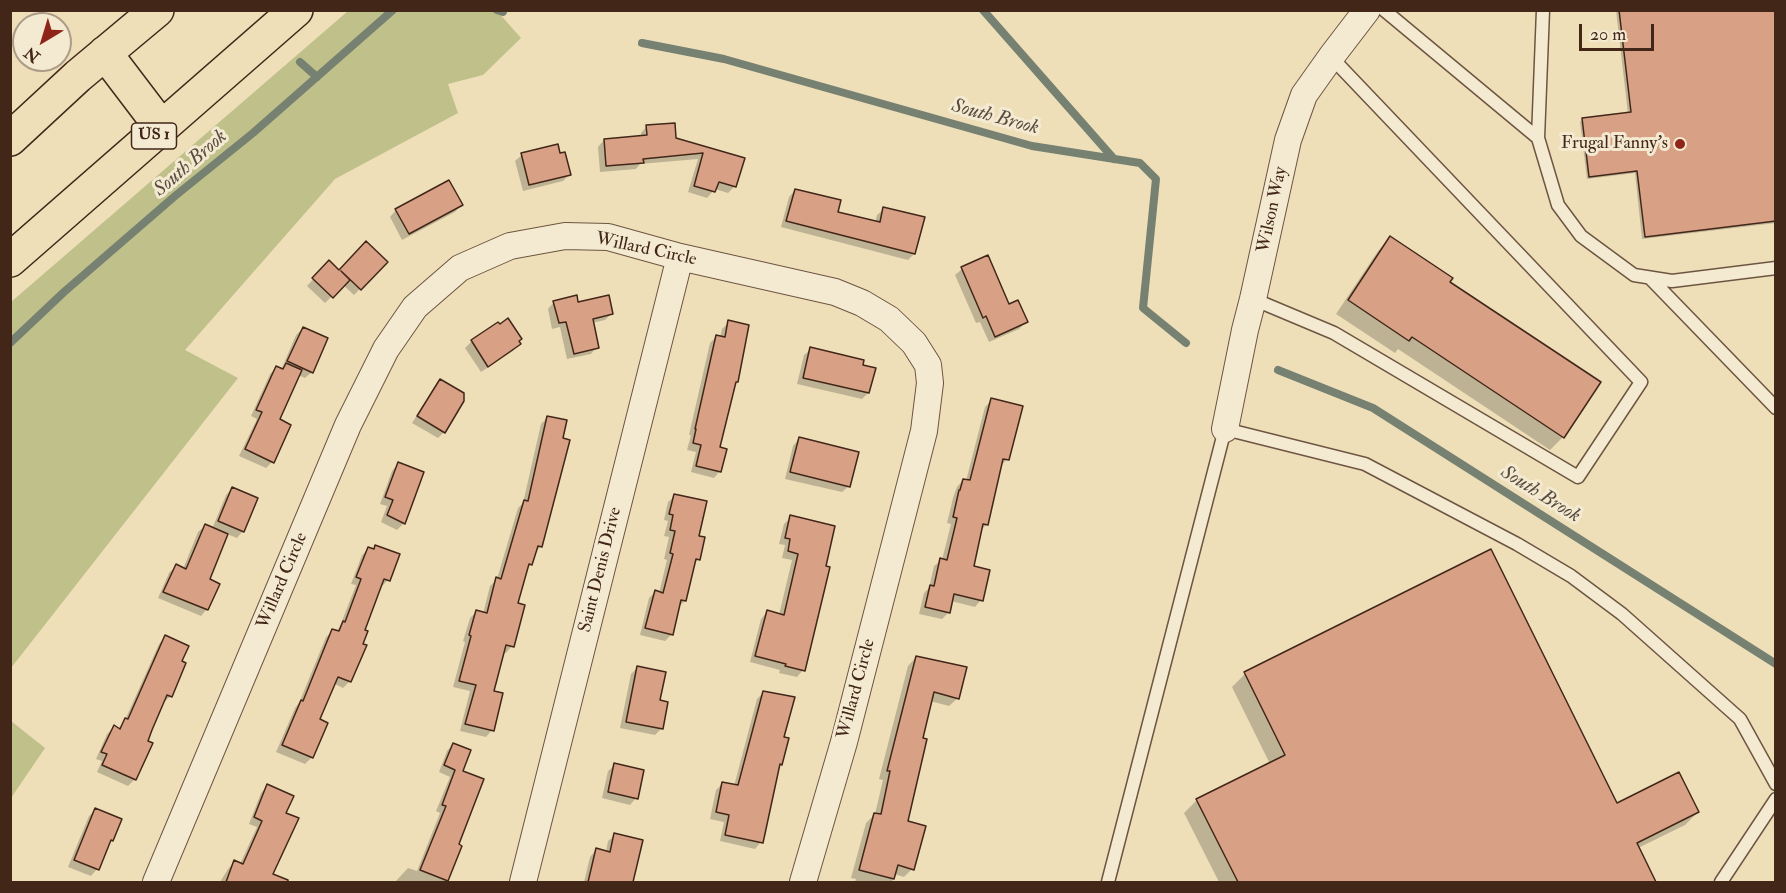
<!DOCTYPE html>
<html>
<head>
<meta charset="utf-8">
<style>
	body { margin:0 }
	#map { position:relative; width:1786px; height:893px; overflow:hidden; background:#eedfb9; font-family:"IM FELL Double Pica",serif }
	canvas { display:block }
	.frame { position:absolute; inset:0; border:12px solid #422719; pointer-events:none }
	.north { position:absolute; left:12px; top:12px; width:60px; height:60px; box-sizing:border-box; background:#f4ead2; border:2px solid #ad9c88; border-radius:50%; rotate:218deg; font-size:16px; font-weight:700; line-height:24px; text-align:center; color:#422719 }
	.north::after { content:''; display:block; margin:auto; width:21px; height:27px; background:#8f2418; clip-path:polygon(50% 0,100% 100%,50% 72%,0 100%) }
	.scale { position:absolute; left:1579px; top:24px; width:75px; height:27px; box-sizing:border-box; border:3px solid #422719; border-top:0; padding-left:8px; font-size:18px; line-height:21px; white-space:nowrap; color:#422719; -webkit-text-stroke:4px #f4ead2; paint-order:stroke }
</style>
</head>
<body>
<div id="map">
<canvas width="1786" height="893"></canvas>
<div class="frame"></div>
<div class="north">N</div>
<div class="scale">20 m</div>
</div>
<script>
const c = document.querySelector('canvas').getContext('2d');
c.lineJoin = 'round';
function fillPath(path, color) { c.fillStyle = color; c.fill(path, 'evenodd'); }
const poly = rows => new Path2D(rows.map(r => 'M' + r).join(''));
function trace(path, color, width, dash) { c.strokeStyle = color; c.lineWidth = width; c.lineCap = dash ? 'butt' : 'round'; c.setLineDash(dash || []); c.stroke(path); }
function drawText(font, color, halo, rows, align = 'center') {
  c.font = font + ' "IM FELL Double Pica",serif'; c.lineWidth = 6; c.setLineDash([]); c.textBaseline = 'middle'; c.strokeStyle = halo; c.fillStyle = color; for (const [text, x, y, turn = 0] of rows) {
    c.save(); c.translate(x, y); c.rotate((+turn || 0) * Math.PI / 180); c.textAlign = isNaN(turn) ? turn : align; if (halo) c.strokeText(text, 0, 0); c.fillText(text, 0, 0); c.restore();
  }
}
const green = poly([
	[348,11,497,11,521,38,483,75,448,84,458,113,335,179,185,350,238,378,11,668,11,302],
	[11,721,45,748,11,798]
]);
const shadow = poly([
	[1616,10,1776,10,1776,223,1642,239,1635,173,1587,179,1580,122,1583,119,1628,114],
	[647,126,675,139,743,159,735,186,728,193,715,189,707,198,688,192,698,159,640,164,636,169,600,172,598,147,604,140,641,137,641,133],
	[522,155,570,174,563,181,523,191,515,161],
	[795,190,836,213,875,223,877,215,884,209,914,254,908,260,781,227,789,197],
	[461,205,455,212,402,240,390,217,396,210],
	[1390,238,1448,283,1563,437,1550,450,1398,349,1395,353,1336,314,1378,251],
	[366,243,386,262,354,295,343,285,325,303,307,286,329,262,339,272],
	[988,257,1008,306,1026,322,1019,329,989,342,980,322,976,323,955,275,962,269],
	[554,302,577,304,612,313,605,320,592,323,597,347,591,354,567,359,560,327,552,329,548,309],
	[729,322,736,382,734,385,718,448,720,471,714,478,691,472,696,452,687,450,691,435,689,435,710,343,716,337,720,338,722,329],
	[498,324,519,344,513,351,481,372,465,348,471,342],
	[303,328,312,372,305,378,298,375,278,420,272,462,266,468,239,456,257,419,251,416,270,374,277,367,281,370,296,335],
	[811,349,868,393,862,399,797,384,804,355],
	[440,381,444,432,438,438,412,423,434,388],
	[992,400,1007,459,1001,466,986,525,980,531,972,567,981,600,975,607,951,601,948,613,942,619,919,614,924,593,929,588,934,566,942,560,951,524,947,523,953,498,957,487,963,480,966,481,985,407],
	[547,418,540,547,535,552,531,564,526,570,517,604,512,646,506,653,502,652,492,693,492,730,486,737,460,731,470,691,453,687,465,642,463,641,470,618,476,612,483,614,490,586,497,579,518,508,523,503,541,424],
	[799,439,849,486,842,492,785,479,793,446],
	[398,464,404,523,397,530,381,522,387,506,380,504,392,471],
	[232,489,243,531,237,538,227,534,208,580,207,609,201,616,158,598,169,573,176,566,183,569,198,532,205,526,212,529,226,495],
	[675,496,697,537,699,559,693,564,685,601,678,607,671,635,665,641,640,635,649,598,655,592,659,593,667,560,664,559,669,537,664,536,668,521,664,520,668,502],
	[791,517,833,527,803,670,797,677,779,673,780,670,750,662,761,619,767,612,779,615,792,560,782,558,785,545,779,544,784,524],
	[376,546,388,580,382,586,380,586,363,631,350,681,343,688,333,683,318,720,326,724,311,758,305,764,276,752,295,708,299,703,326,637,333,631,336,632,340,626,356,585,351,584,362,555,368,549,372,550],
	[1491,551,1616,805,1698,812,1685,825,1638,848,1655,882,1219,882,1184,813,1197,800,1270,764,1232,687,1245,674],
	[165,637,180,662,171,696,164,702,162,702,146,741,151,744,134,780,128,786,97,772,102,761,96,759,107,734,114,727,118,729,125,720,159,644],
	[916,657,958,698,949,706,930,701,906,822,912,869,904,877,894,874,892,882,855,882,856,879,851,878,866,823,875,814,883,780,879,779,908,666],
	[637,668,659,702,661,729,655,735,620,728,631,674],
	[764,692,782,738,781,764,778,767,761,842,755,849,720,841,724,822,710,819,716,790,723,783,734,786,757,699],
	[453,744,461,772,457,845,460,847,446,881,445,882,395,882,408,868,417,871,440,813,436,811,450,777,439,772,447,751],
	[615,765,636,798,630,805,602,798,608,771],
	[267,786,284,814,271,875,279,878,278,882,220,882,228,869,234,862,240,864,257,827,249,824,261,793],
	[95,810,120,820,97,869,91,876,68,867,89,816],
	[615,835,642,841,632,882,584,882,590,857,596,850,606,852,608,841]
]);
const stream = poly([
	[497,10,503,12],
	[983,10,1114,159],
	[642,43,724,59,1032,146,1140,163,1156,179,1143,308,1186,343],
	[300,62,317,77],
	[10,343,64,292,175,196,253,133,393,10],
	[1278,370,1373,408,1776,664]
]);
const building = poly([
	[1619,10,1776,10,1776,221,1645,237,1637,171,1589,177,1582,118,1631,112,1619,10],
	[675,123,676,138,745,158,736,187,719,182,715,192,694,186,703,153,643,159,644,163,606,166,604,139,647,135,646,125,675,123],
	[558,144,560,153,565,152,571,175,529,185,521,153,558,144],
	[449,180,463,205,409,234,395,209,449,180],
	[795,189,841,200,838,212,880,222,883,207,925,217,915,254,786,221,795,189],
	[1390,236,1453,278,1450,282,1601,382,1564,438,1412,337,1409,341,1348,300,1390,236],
	[366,241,388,262,361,290,341,271,350,280,333,298,312,278,329,260,339,270,366,241],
	[988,255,1009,304,1018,300,1028,322,995,337,986,316,983,318,961,267,988,255],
	[577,295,578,302,609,295,613,314,593,319,599,348,574,354,566,322,559,323,553,301,577,295],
	[508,318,522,339,519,341,521,344,488,367,471,340,498,322,500,324,508,318],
	[728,320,749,325,738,382,736,382,720,447,727,449,721,472,696,466,701,445,693,443,696,429,695,429,716,335,725,337,728,320],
	[303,327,328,338,313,373,287,361,303,327],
	[810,347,864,360,863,365,876,368,869,393,803,378,810,347],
	[286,363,302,370,280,419,291,425,274,463,245,449,262,412,256,410,276,366,283,369,286,363],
	[440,379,464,393,464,401,445,433,417,416,440,379],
	[991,398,1023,406,1009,460,1003,459,988,525,983,524,974,566,990,570,983,601,954,594,950,613,925,607,930,585,934,586,940,558,947,560,957,518,953,517,959,490,960,490,963,479,970,480,991,398],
	[547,416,567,420,563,438,570,440,542,547,538,546,532,565,529,564,518,603,525,605,514,647,506,645,494,691,503,693,494,731,465,724,476,685,459,681,471,636,469,635,476,610,487,613,496,577,501,579,524,500,528,501,547,416],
	[799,437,859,452,850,487,790,472,799,437],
	[398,462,424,472,405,524,387,515,393,500,385,497,398,462],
	[232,487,258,498,244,532,218,521,232,487],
	[674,494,707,501,699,536,705,537,700,560,696,559,686,601,681,600,673,635,645,628,655,590,663,593,673,554,670,553,675,531,670,530,673,515,669,514,674,494],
	[790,515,835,526,826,566,830,567,805,671,785,666,786,664,755,656,767,610,784,615,798,554,788,551,790,539,785,538,790,515],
	[205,524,228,534,210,579,220,584,208,610,163,592,176,564,186,569,205,524],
	[375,545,400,554,390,581,384,579,365,630,368,631,363,644,367,645,351,682,338,677,320,719,328,723,313,758,282,745,301,700,303,701,332,629,339,631,343,621,345,622,361,579,356,577,368,547,374,549,375,545],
	[1491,549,1617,803,1679,772,1699,812,1637,843,1656,882,1238,882,1196,799,1285,755,1244,672,1491,549],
	[165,635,189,646,182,661,186,663,172,697,167,695,152,730,148,741,153,743,136,780,102,765,107,754,101,752,114,725,120,729,125,718,128,719,165,635],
	[916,656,967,667,959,699,934,692,923,738,927,739,908,821,926,826,914,870,898,865,894,879,859,870,874,813,881,814,890,771,887,771,916,656],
	[637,666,666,672,660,700,668,702,663,729,626,722,637,666],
	[763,691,795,697,784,737,789,738,782,765,780,764,763,843,725,835,729,815,716,812,722,782,738,785,763,691],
	[453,743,471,750,463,771,484,779,459,844,462,846,448,881,420,870,446,806,442,805,455,770,444,765,453,743],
	[614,763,644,770,638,799,608,792,614,763],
	[267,784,294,796,286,813,299,818,273,874,288,880,288,882,226,882,234,860,243,864,262,821,254,817,267,784],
	[95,808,122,819,113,841,111,840,99,870,74,860,95,808],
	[614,833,643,840,633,882,588,882,596,848,610,852,614,833]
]);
const lane = poly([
	[1384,10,1538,138],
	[1543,10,1538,138,1558,205,1581,236,1634,275,1672,281,1776,268],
	[1650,278,1776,408],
	[1253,299,1334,333,1578,477,1641,382,1331,57],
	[1108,882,1225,429,1365,464,1517,544,1571,576,1622,614,1740,719,1776,784],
	[1721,882,1776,799]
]);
const street = poly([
	[1225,429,1245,330,1253,299,1288,140,1304,95,1331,57,1367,10],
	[156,882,348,425,386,349,415,307,460,268,510,246,565,236,608,237,680,257,835,292,862,303,889,319,914,343,928,365,930,383,924,431,844,742,803,882],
	[523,882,680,257]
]);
const primary = poly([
	[105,53,162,128],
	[10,139,78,76,157,10],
	[10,260,296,10]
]);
const markers = [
	[1680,144,6,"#8f2418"]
];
const shields = [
	[154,136,45]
];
const shieldNames = [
	["US 1",154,136]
];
const poiNames = [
	["Frugal Fanny's",1668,144]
];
const streetNames = [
	["Wilson Way",1273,210,-78],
	["Willard Circle",646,250,12],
	["Saint Denis Drive",601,570,-76],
	["Willard Circle",283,581,-67],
	["Willard Circle",857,689,-75]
];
const waterNames = [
	["South Brook",995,118,15],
	["South Brook",191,164,-41],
	["South Brook",1540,495,32]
];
fillPath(green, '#c0c08a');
fillPath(shadow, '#0003');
trace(stream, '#768172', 8);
fillPath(building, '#d8a186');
trace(building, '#422719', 1.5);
trace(lane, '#6d5541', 15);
trace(street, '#6d5541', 28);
trace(primary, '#422719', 36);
trace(lane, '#f4ead2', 12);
trace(street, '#f4ead2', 26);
trace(primary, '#eedfb9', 33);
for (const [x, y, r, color] of markers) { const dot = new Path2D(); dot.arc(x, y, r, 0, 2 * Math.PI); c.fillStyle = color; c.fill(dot); trace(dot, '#f4ead2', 2); }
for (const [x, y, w] of shields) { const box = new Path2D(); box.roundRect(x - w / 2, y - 13, w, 26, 4.5); c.fillStyle = '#f4ead2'; c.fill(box); trace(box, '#422719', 1.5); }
drawText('bold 16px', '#422719', null, shieldNames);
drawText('18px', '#422719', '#f4ead2', poiNames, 'right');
drawText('18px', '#422719', '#f4ead2', streetNames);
drawText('italic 20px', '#584c3e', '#f4ead2', waterNames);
</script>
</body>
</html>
